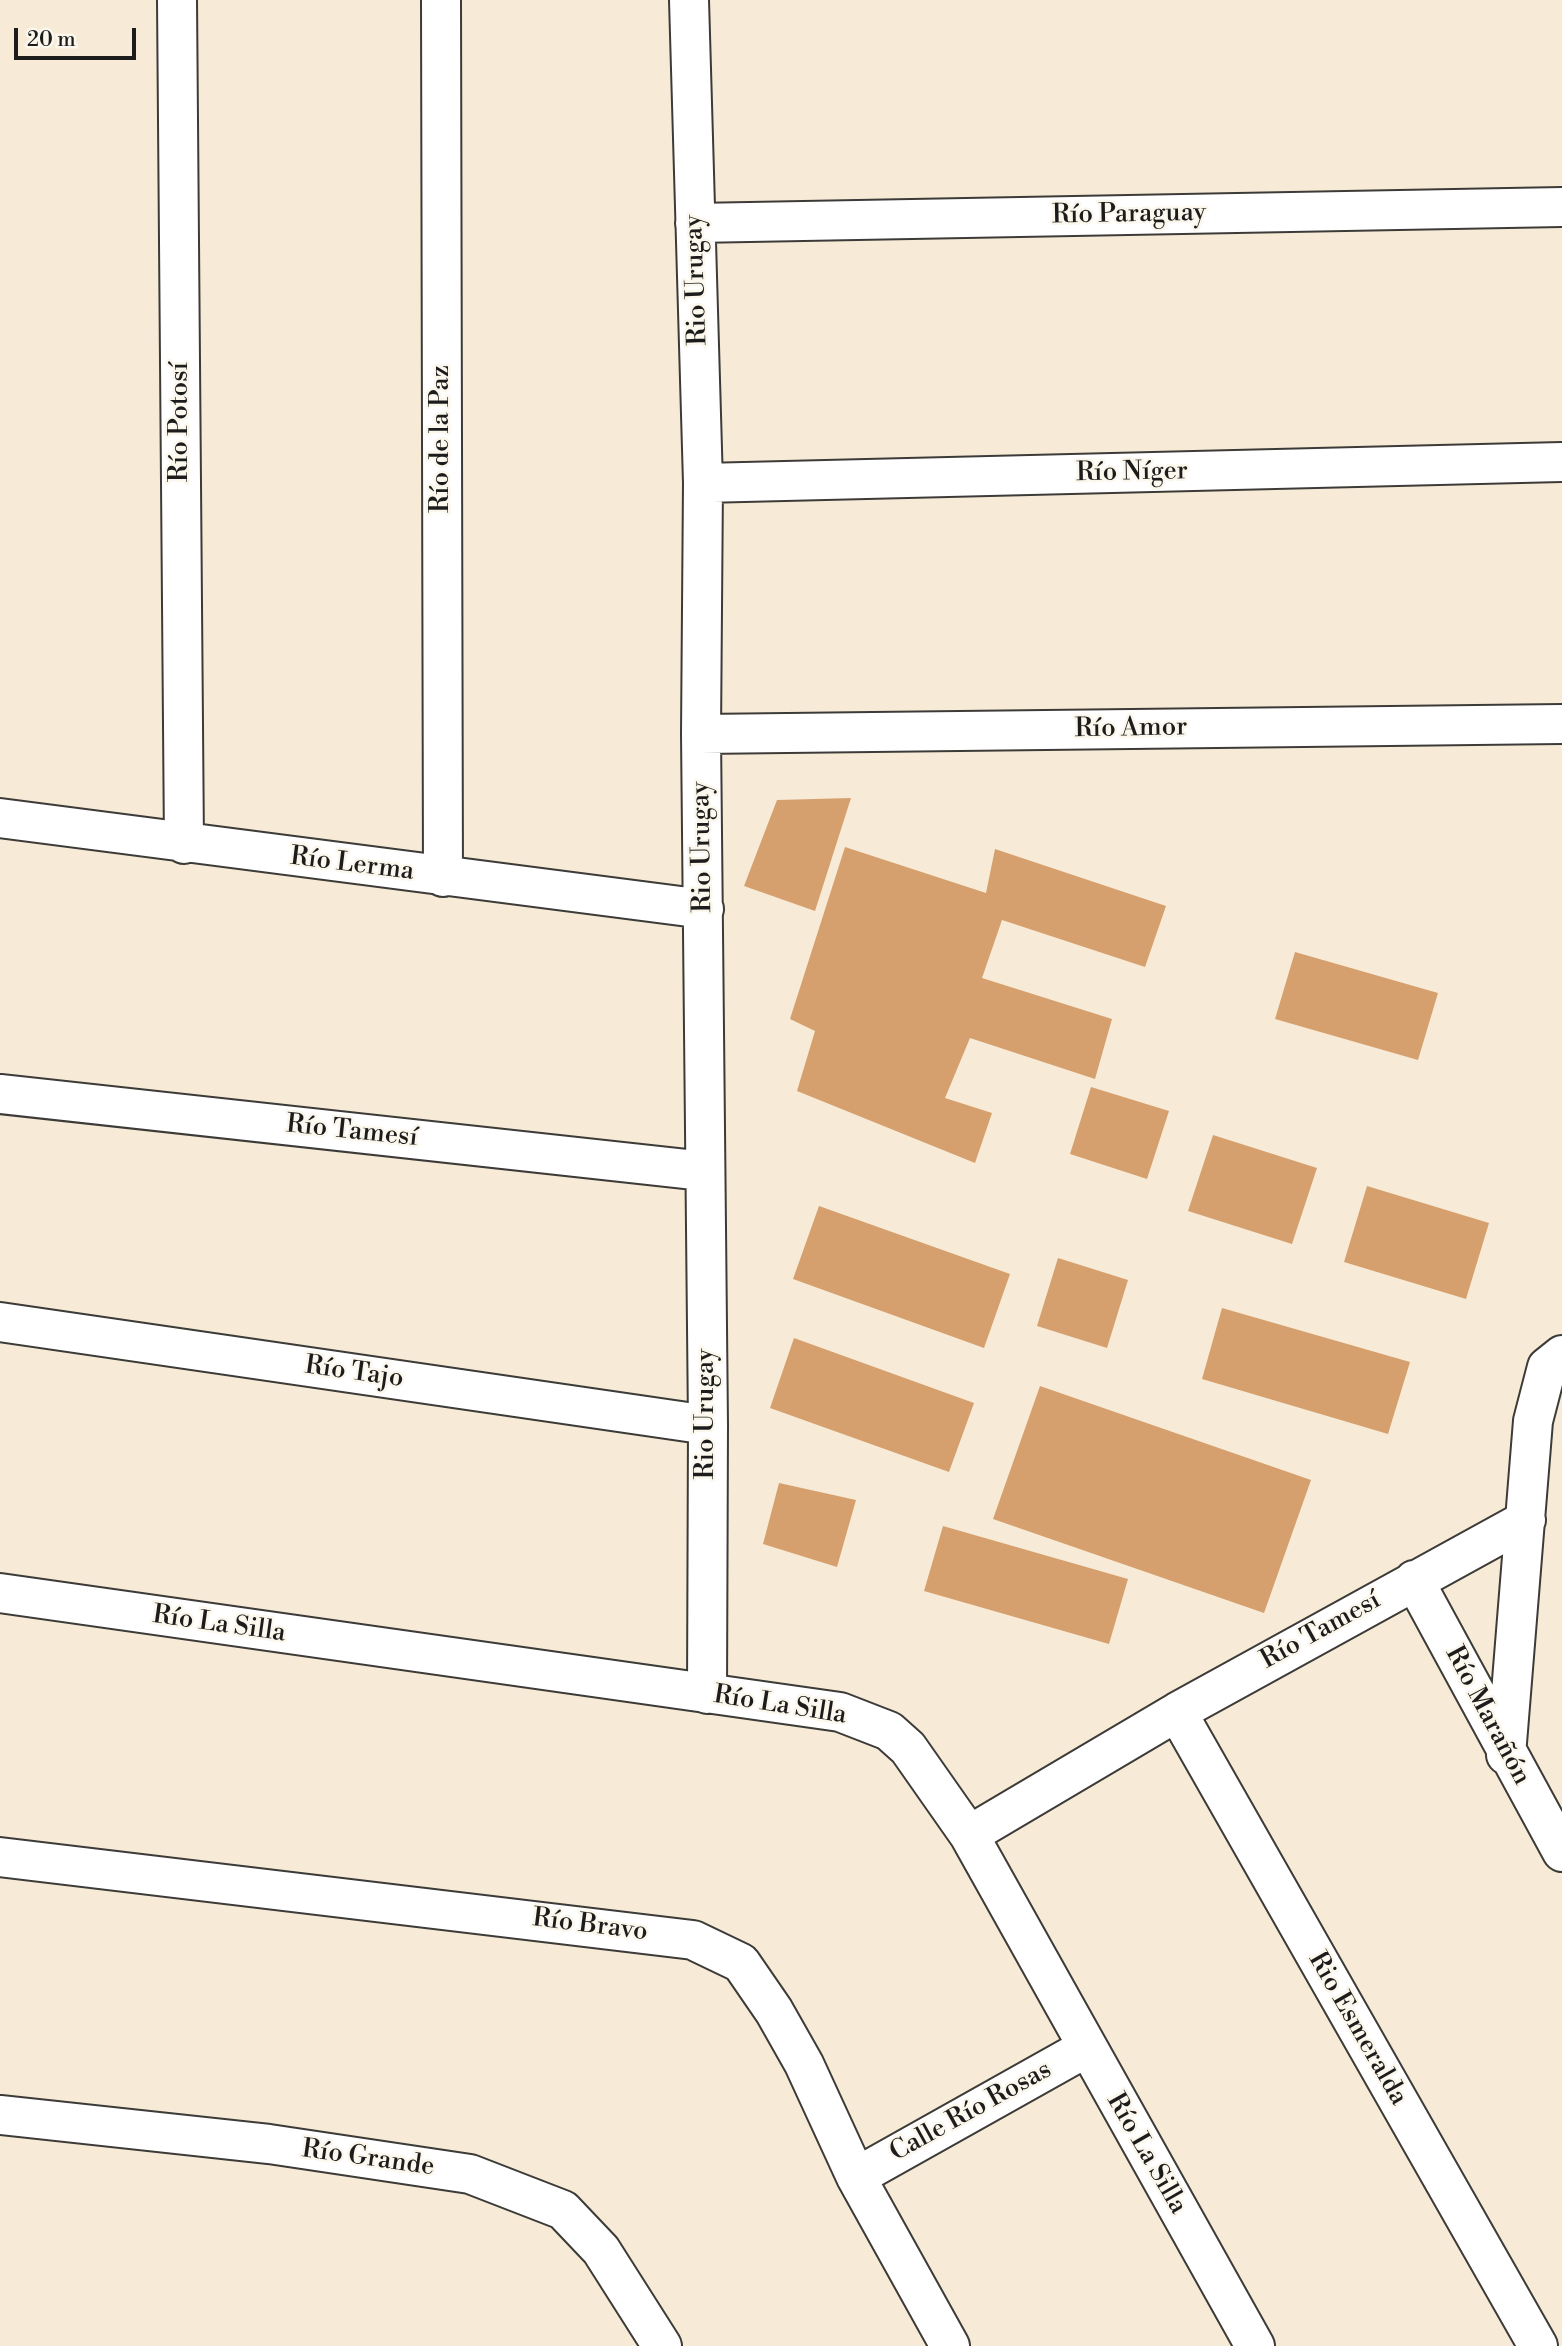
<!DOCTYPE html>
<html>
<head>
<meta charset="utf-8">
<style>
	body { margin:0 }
	#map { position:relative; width:1562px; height:2346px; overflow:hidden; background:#f7ebd7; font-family:"Libre Bodoni",serif }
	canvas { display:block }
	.scale { position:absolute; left:14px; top:28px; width:122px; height:32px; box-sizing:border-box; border:4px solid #1c1c1c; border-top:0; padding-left:9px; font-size:21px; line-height:24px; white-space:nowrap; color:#1c1c1c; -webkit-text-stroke:5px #fbf7ec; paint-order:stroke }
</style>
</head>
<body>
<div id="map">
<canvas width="1562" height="2346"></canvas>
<div class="scale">20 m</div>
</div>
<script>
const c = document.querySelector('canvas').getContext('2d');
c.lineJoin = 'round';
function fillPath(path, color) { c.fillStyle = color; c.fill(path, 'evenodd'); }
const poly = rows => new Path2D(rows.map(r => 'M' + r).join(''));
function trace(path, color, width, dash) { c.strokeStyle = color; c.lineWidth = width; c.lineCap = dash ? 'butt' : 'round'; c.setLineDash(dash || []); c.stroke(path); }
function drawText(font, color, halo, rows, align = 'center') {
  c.font = font + ' "Libre Bodoni",serif'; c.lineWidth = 5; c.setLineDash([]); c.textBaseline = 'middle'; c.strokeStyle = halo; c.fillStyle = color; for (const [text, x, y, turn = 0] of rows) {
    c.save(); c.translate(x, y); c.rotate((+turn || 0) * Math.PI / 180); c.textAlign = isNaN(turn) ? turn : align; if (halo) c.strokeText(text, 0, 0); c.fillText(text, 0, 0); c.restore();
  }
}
const building = poly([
	[851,798,815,911,744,886,777,800],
	[845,847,986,893,995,849,1166,906,1145,967,1002,920,982,978,1112,1019,1095,1079,970,1038,945,1098,992,1113,975,1163,797,1091,815,1031,790,1019],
	[1295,952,1438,993,1418,1060,1275,1019],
	[1091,1087,1169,1111,1147,1179,1070,1154],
	[1213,1135,1317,1168,1292,1244,1188,1211],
	[1367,1186,1489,1223,1466,1299,1344,1262],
	[819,1206,1010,1274,984,1348,793,1279],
	[1058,1258,1128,1280,1107,1348,1037,1326],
	[1222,1308,1410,1362,1388,1434,1202,1379],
	[794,1338,974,1403,949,1472,770,1408],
	[1040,1386,1311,1480,1264,1613,993,1519],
	[779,1483,856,1500,837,1567,763,1544],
	[943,1526,1128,1579,1109,1644,924,1591]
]);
const minor = poly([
	[177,0,184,844],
	[441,0,443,877],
	[689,0,703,483,701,734,708,1425,707,1694],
	[695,223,1562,207],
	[703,483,1562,462],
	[701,734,1562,724],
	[0,818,704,909],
	[0,1094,704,1171],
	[0,1322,708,1425],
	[1414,1580,1562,1852],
	[0,1593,840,1712,889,1731,908,1748,969,1835,1255,2346],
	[1177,1712,1538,2346],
	[1506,1755,1533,1421,1547,1367,1562,1355],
	[969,1835,1177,1712,1526,1520],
	[0,1857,693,1940,741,1963,774,2011,804,2064,856,2177,950,2346],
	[0,2115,269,2144,470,2174,563,2210,601,2250,662,2346],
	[856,2177,1086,2048]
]);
const streetNames = [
	["Río Paraguay",1129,215,-1],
	["Rio Urugay",697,280,-92],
	["Río Potosí",181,422,-90],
	["Río de la Paz",442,439,-90],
	["Río Níger",1132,473,-1],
	["Río Amor",1131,729,-1],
	["Rio Urugay",703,847,-91],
	["Río Lerma",352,865,7],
	["Río Tamesí",352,1132,6],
	["Río Tajo",354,1373,8],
	["Rio Urugay",707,1414,-90],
	["Río La Silla",219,1625,8],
	["Río Tamesí",1321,1631,-29],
	["Río La Silla",780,1706,9],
	["Río Marañón",1487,1716,62],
	["Río Bravo",590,1926,7],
	["Rio Esmeralda",1357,2029,60],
	["Calle Río Rosas",971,2112,-29],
	["Río La Silla",1146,2154,60],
	["Río Grande",368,2159,8]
];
fillPath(building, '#d6a06e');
trace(minor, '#3d3b38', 42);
trace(minor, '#fff', 38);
drawText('26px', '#1c1c1c', '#fbf7ec', streetNames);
</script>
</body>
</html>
